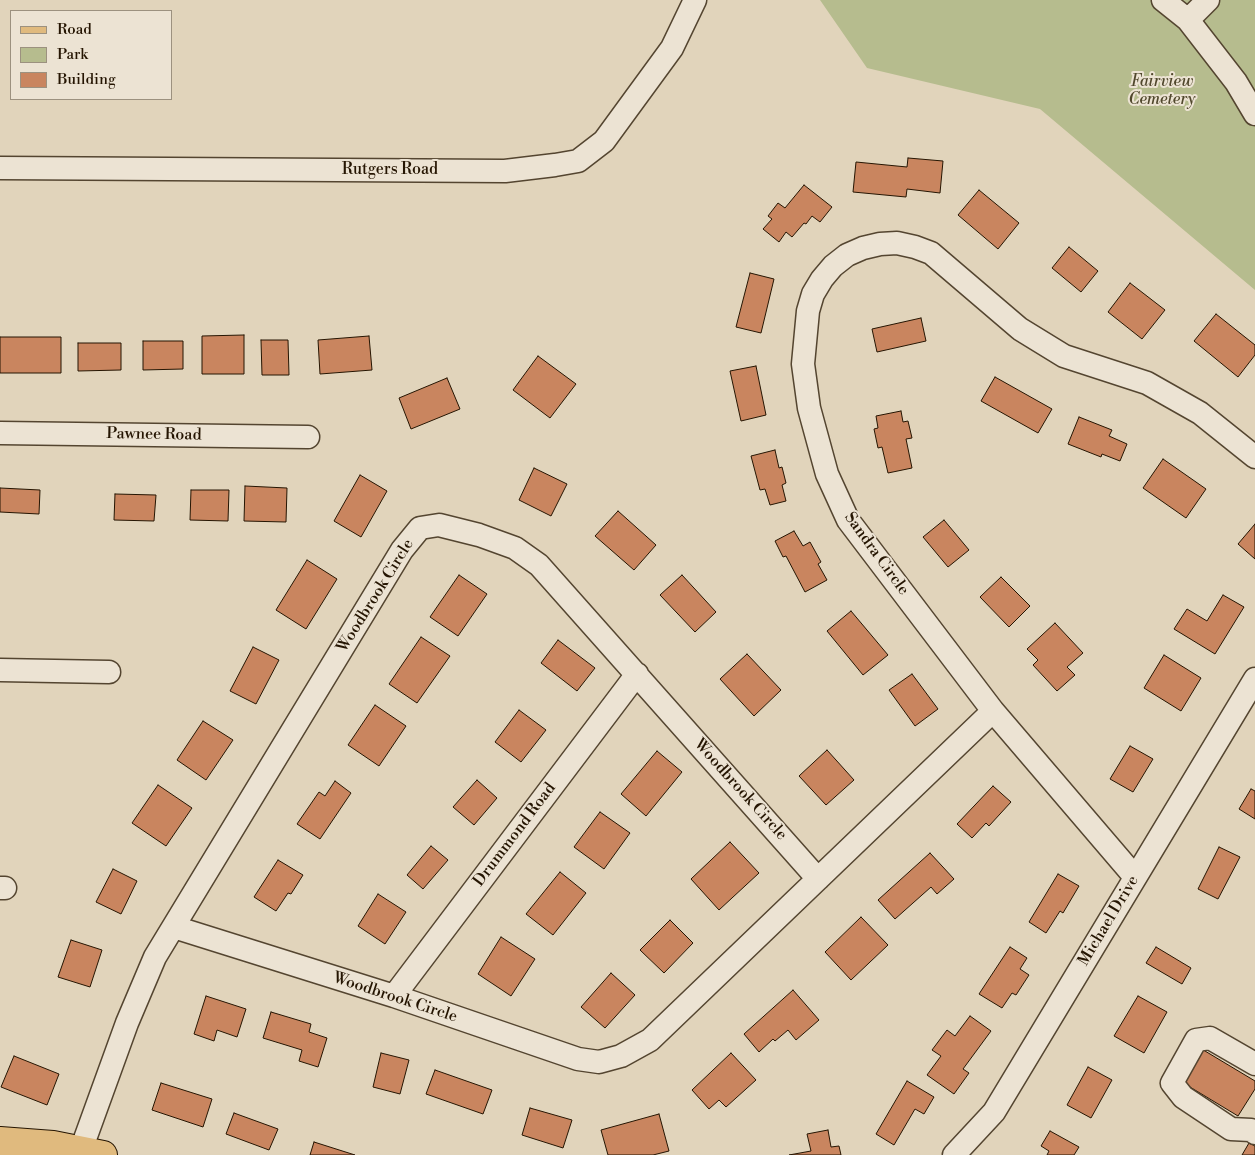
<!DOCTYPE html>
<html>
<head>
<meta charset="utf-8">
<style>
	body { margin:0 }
	#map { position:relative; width:1255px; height:1155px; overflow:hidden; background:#e1d4bb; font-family:"Libre Bodoni",serif }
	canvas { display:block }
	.legend { position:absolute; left:10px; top:10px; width:162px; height:90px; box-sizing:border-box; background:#ece3d3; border:1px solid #9c917f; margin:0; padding:6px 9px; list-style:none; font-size:15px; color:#251502 }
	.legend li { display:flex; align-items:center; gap:10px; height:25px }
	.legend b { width:25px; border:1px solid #9c917f }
</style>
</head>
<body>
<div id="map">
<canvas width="1255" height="1155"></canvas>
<ul class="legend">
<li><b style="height:6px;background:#e0ba7e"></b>Road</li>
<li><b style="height:14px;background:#b6bc8e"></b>Park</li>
<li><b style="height:14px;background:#c9855f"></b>Building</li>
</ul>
</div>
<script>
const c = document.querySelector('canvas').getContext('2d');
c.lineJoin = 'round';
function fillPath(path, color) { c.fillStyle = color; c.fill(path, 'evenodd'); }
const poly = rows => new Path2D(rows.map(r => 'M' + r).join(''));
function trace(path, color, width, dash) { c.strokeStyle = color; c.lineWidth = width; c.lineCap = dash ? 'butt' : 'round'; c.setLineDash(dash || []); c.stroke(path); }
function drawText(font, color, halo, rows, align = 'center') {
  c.font = font + ' "Libre Bodoni",serif'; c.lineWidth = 4; c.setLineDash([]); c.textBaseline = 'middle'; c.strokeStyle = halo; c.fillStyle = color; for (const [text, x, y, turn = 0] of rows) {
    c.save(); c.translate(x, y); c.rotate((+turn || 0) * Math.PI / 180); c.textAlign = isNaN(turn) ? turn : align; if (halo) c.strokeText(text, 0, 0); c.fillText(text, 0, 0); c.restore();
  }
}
const green = poly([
	[820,0,1255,0,1255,290,1040,109,867,68]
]);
const building = poly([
	[908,158,943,161,940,193,907,189,906,197,853,192,856,162,907,167,908,158],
	[804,185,832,207,820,222,812,216,806,224,804,223,792,237,786,232,779,242,763,229,772,219,768,216,778,203,785,208,804,185],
	[979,190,1019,223,998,249,958,215,979,190],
	[1069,247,1098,271,1081,292,1052,268,1069,247],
	[750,273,774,279,761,333,736,327,750,273],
	[1130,283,1165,310,1142,339,1108,312,1130,283],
	[1216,314,1255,345,1255,355,1238,377,1194,341,1216,314],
	[921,318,926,341,877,352,872,329,921,318],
	[244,335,244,374,202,374,202,336,244,335],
	[369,336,372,370,320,374,318,340,369,336],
	[0,337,61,337,61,373,0,373,0,337],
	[261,340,288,340,289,375,262,375,261,340],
	[143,341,183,341,183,369,143,370,143,341],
	[78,343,121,343,121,370,78,371,78,343],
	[538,356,576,384,550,418,513,390,538,356],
	[756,366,766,415,741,421,730,371,756,366],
	[995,377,1052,409,1038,433,981,401,995,377],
	[447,378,460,409,411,429,399,398,447,378],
	[901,411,903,422,908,421,912,438,906,439,912,468,888,473,882,447,878,448,874,429,878,428,876,416,901,411],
	[1079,417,1112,430,1109,436,1127,444,1120,461,1102,454,1101,457,1068,444,1079,417],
	[775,450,779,468,782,467,786,483,782,485,786,501,770,505,765,489,760,490,751,456,775,450],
	[1163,459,1206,489,1186,518,1143,488,1163,459],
	[534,468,567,484,551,516,519,500,534,468],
	[360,475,387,491,361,537,334,521,360,475],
	[245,486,287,488,286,522,244,521,245,486],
	[0,488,40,490,39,514,0,512,0,488],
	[191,490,229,490,228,521,190,520,191,490],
	[115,494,156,495,154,521,114,520,115,494],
	[618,511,656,545,634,570,595,536,618,511],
	[944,520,969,550,948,567,923,537,944,520],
	[1255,524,1255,559,1238,544,1255,524],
	[794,531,803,546,810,542,821,562,818,564,827,580,805,592,786,556,783,557,775,541,794,531],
	[307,560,337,579,306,629,276,610,307,560],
	[459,575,487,594,458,636,430,617,459,575],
	[682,575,716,612,695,632,660,595,682,575],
	[1001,577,1030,606,1009,627,980,597,1001,577],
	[1223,595,1244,607,1215,654,1174,629,1187,609,1207,621,1223,595],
	[851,611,888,655,863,675,827,631,851,611],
	[1055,623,1083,653,1067,667,1075,675,1057,691,1033,665,1038,660,1027,649,1055,623],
	[421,637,450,656,417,703,389,684,421,637],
	[558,640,595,668,577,691,541,663,558,640],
	[253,647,279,660,256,704,230,691,253,647],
	[747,654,781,690,754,716,720,679,747,654],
	[1164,655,1201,678,1181,711,1144,688,1164,655],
	[912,674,938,709,915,726,889,690,912,674],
	[375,705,406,726,379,766,348,745,375,705],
	[519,710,546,730,521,762,495,742,519,710],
	[203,721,233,740,206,780,177,760,203,721],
	[1130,746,1153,759,1133,792,1110,779,1130,746],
	[827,750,854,780,826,805,799,776,827,750],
	[657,751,682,772,646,816,621,794,657,751],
	[477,780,497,798,474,825,453,807,477,780],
	[335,781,351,793,320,839,297,824,319,792,325,796,335,781],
	[158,785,192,808,166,846,132,823,158,785],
	[993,786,1011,802,989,826,986,823,972,838,957,824,993,786],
	[1251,789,1255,791,1255,819,1239,809,1251,789],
	[600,812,630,833,604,869,574,847,600,812],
	[730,842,759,873,719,910,691,879,730,842],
	[431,846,448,860,423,889,407,875,431,846],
	[1219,847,1240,857,1218,899,1198,889,1219,847],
	[930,853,954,879,937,894,931,887,895,919,878,900,930,853],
	[278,860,303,875,291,894,288,893,276,911,254,897,278,860],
	[113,869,137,881,121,914,96,902,113,869],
	[560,872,586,893,553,935,526,914,560,872],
	[1058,874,1079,886,1063,913,1060,911,1046,933,1029,922,1058,874],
	[378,894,406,912,385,944,358,926,378,894],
	[861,917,888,945,851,980,825,952,861,917],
	[670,920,693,943,664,973,640,950,670,920],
	[501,937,535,959,511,996,478,974,501,937],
	[71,940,102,950,90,987,58,977,71,940],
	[1010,947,1027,958,1020,969,1029,975,1016,995,1012,993,1002,1008,979,994,1010,947],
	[1156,947,1191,968,1182,984,1146,963,1156,947],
	[611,973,635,995,605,1028,581,1007,611,973],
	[793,990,819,1020,796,1040,788,1030,775,1041,773,1039,759,1052,744,1034,793,990],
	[206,996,246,1009,237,1037,217,1030,214,1041,194,1034,206,996],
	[1138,996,1167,1012,1144,1053,1114,1036,1138,996],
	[271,1012,311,1024,309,1032,327,1038,318,1067,299,1061,302,1050,263,1038,271,1012],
	[970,1016,991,1031,963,1069,969,1073,954,1094,927,1075,941,1056,932,1050,947,1030,955,1036,970,1016],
	[1200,1048,1255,1081,1255,1089,1238,1116,1180,1081,1200,1048],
	[381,1053,409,1060,400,1094,373,1087,381,1053],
	[731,1053,756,1080,726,1107,719,1100,709,1109,692,1090,731,1053],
	[14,1056,59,1074,47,1105,1,1087,14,1056],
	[1088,1067,1112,1080,1091,1118,1067,1105,1088,1067],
	[435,1070,492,1090,483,1114,426,1094,435,1070],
	[907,1081,934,1097,924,1114,915,1109,894,1145,876,1134,907,1081],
	[161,1083,212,1099,203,1127,152,1110,161,1083],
	[530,1108,572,1120,563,1148,522,1135,530,1108],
	[234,1113,278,1129,269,1150,226,1134,234,1113],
	[659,1114,669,1151,653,1155,608,1155,601,1130,659,1114],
	[828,1130,831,1147,839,1146,841,1155,789,1155,811,1151,807,1134,828,1130],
	[1050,1131,1079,1147,1074,1155,1047,1155,1049,1151,1041,1146,1050,1131],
	[314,1142,355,1155,310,1155,314,1142],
	[1249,1143,1255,1146,1255,1155,1242,1155,1249,1143]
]);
const minor = poly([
	[1163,0,1188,20,1236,82,1255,114],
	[1188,20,1208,0],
	[0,168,505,171,555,165,578,161,604,141,672,48,695,0],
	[0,433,308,437],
	[0,670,109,672],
	[1135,877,993,711,848,520,827,474,809,408,803,364,808,311,813,294,822,279,833,266,847,255,863,248,880,244,897,243,915,247,931,253,1020,329,1064,356,1147,383,1200,413,1255,457],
	[0,888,5,888],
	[174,927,394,996,578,1059,599,1062,621,1056,650,1040,993,711],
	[394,996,637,674],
	[1255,1064,1210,1038,1196,1040,1172,1083,1183,1097,1231,1129,1251,1130,1255,1133],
	[81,1150,127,1023,155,957,402,550,420,528,439,525,479,535,515,548,539,565,818,879],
	[954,1155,994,1112,1255,679]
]);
const major = poly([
	[0,1141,53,1145,103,1155]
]);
const parkNames = [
	["Fairview",1162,82],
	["Cemetery",1162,100]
];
const streetNames = [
	["Rutgers Road",390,170],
	["Pawnee Road",154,435,1],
	["Sandra Circle",876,554,54],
	["Woodbrook Circle",376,596,-58],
	["Woodbrook Circle",740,790,48],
	["Drummond Road",515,835,-53],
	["Michael Drive",1109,921,-59],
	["Woodbrook Circle",395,998,18]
];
fillPath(green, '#b6bc8e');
fillPath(building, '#c9855f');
trace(building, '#251502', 1);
trace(minor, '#544530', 25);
trace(major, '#251502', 30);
trace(minor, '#ece3d3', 22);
trace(major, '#e0ba7e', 28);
drawText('italic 16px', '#50472c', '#ece3d3', parkNames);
drawText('16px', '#251502', '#ece3d3', streetNames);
</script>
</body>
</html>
